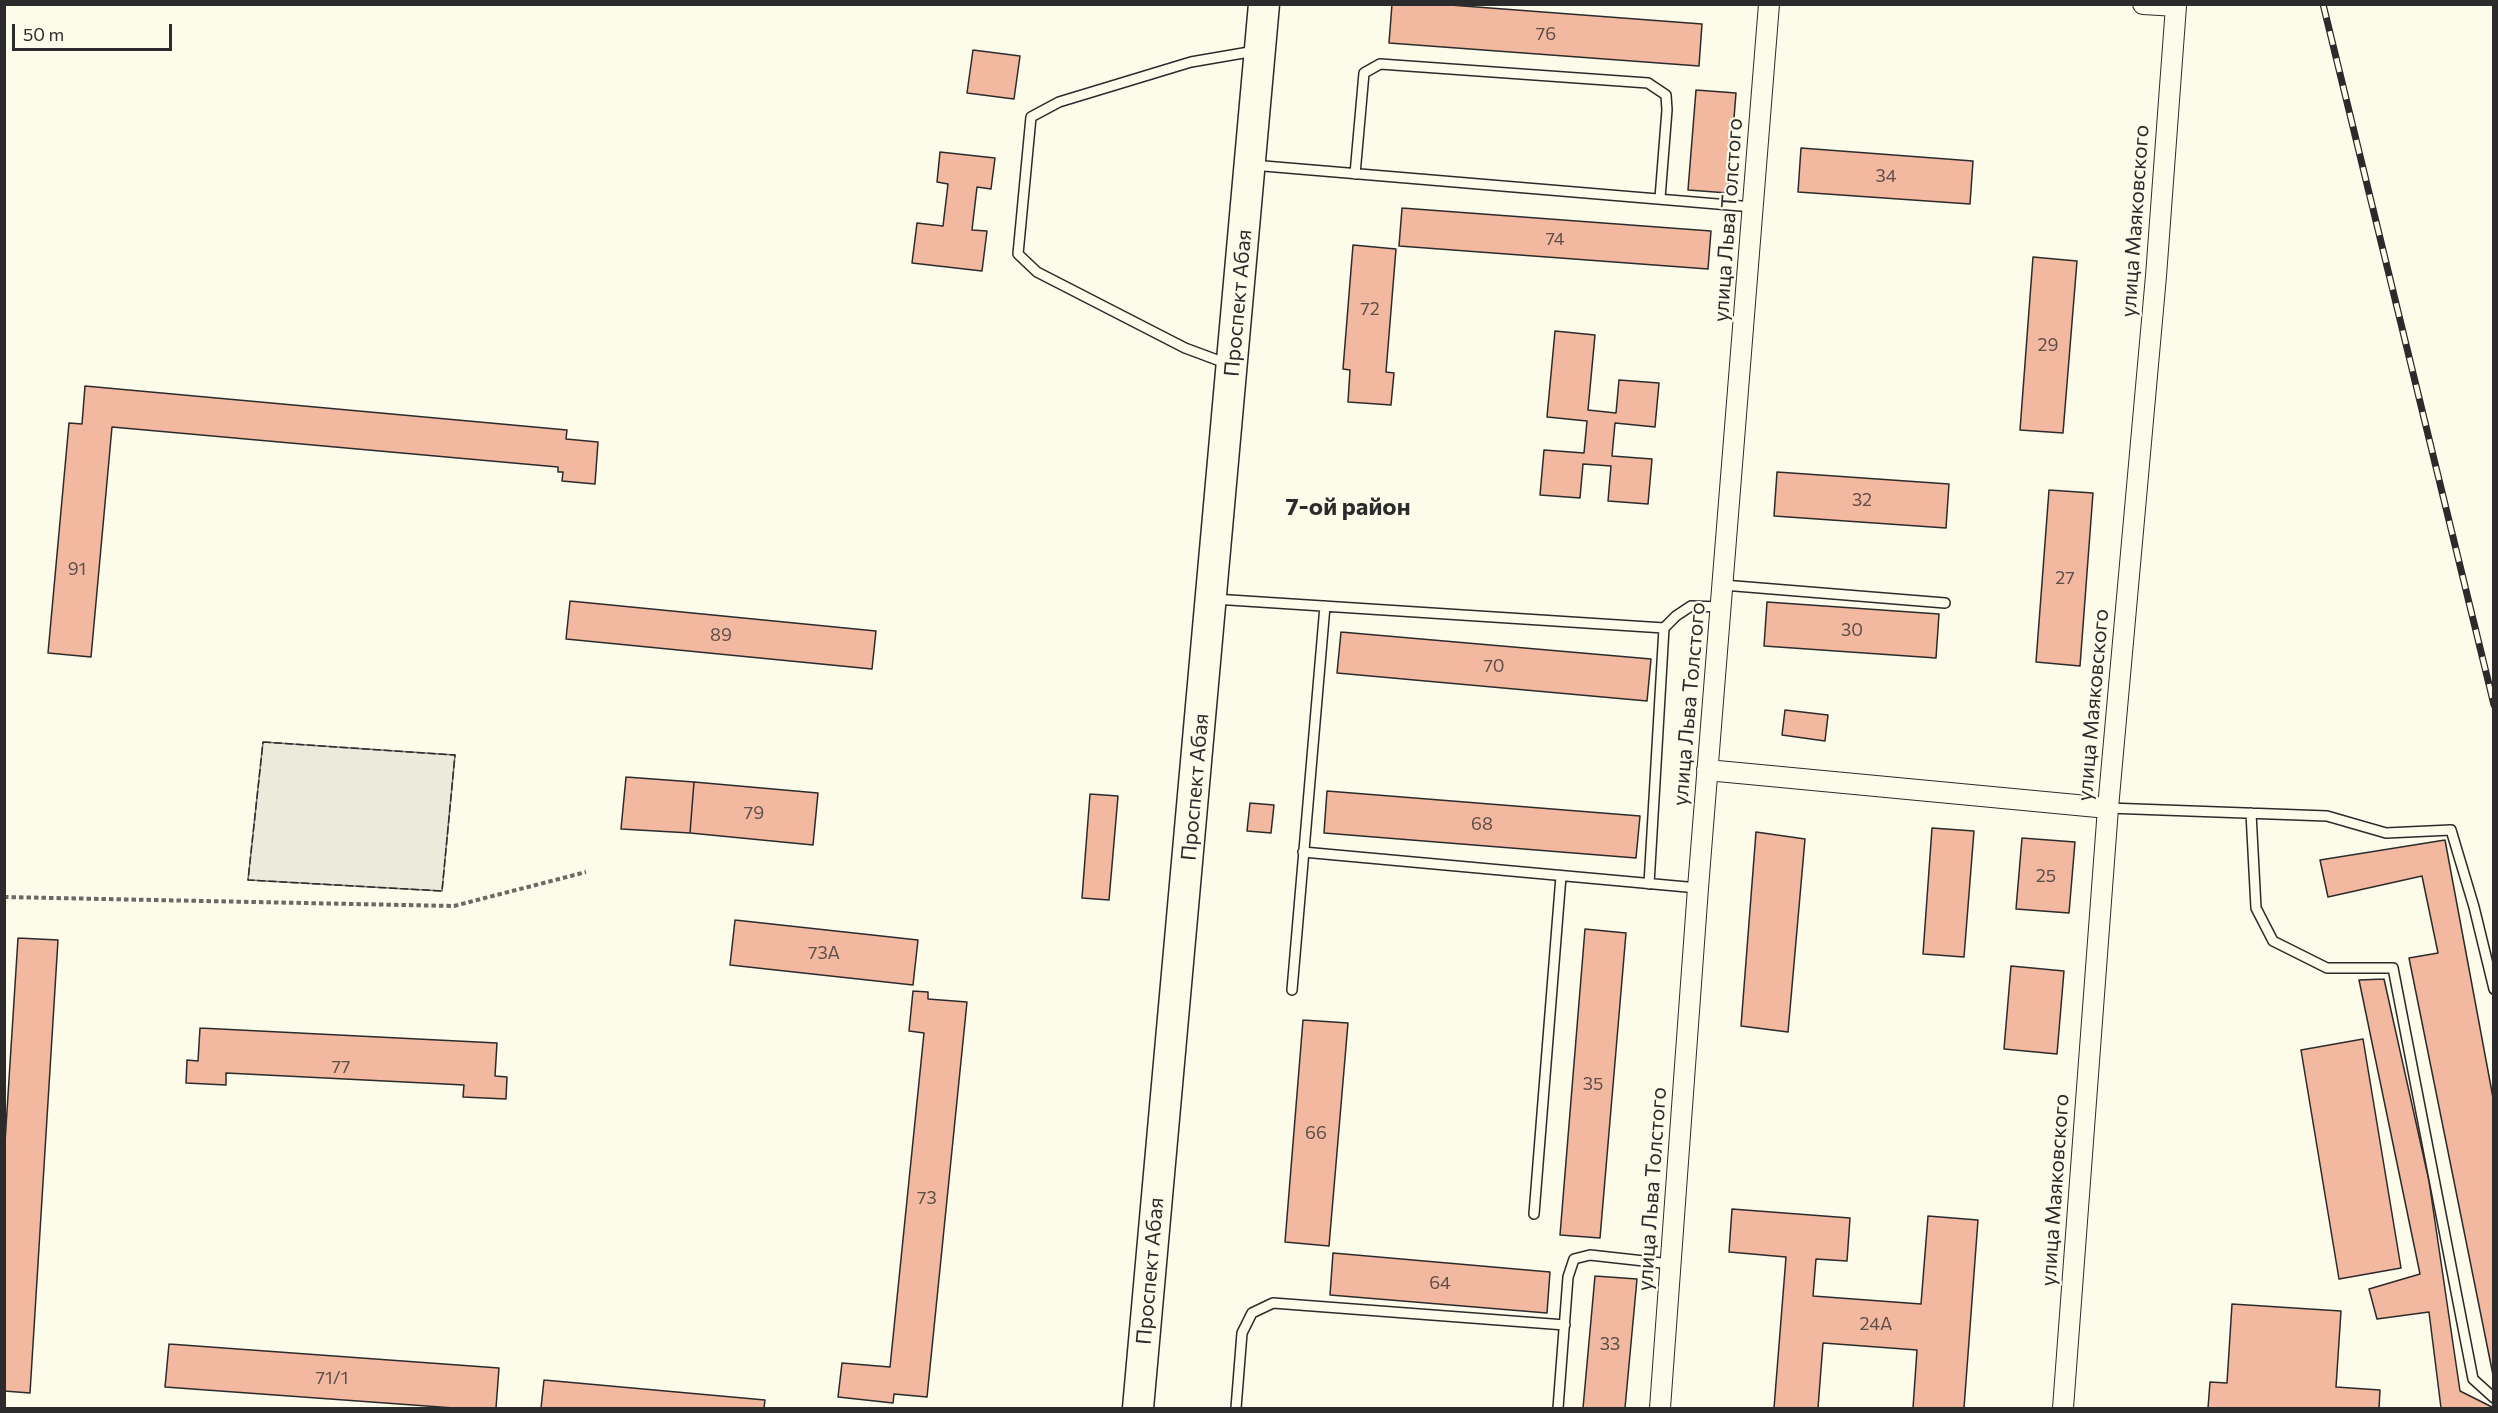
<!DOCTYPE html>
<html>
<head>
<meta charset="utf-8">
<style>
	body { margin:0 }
	#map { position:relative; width:2498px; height:1413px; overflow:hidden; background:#fdfbea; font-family:Commissioner,sans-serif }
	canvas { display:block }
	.frame { position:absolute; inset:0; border:6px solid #2b2b2b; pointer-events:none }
	.scale { position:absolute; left:12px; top:24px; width:160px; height:27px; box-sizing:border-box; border:3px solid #2b2b2b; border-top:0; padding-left:8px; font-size:18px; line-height:21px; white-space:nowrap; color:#2b2b2b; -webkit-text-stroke:4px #fdfbea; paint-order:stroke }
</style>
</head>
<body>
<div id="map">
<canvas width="2498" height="1413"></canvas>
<div class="frame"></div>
<div class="scale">50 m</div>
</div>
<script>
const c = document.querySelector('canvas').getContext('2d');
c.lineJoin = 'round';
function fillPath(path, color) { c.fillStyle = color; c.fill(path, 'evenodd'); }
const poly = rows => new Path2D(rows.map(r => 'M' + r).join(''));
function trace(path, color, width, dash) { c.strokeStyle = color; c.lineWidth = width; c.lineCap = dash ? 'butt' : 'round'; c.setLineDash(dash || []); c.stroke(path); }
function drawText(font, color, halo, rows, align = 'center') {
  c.font = font + ' Commissioner,sans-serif'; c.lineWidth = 4.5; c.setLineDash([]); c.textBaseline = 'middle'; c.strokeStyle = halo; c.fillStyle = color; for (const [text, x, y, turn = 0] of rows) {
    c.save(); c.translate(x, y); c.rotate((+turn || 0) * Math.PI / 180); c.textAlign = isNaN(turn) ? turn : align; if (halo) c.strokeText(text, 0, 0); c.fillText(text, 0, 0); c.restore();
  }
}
const parking = poly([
	[263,742,455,755,442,891,248,880,263,742]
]);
const building = poly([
	[1392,4,1437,4,1702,24,1699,66,1389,43,1392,4],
	[973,50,1020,56,1014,99,967,93,973,50],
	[1696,90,1736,93,1728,193,1688,190,1696,90],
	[1801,148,1973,161,1970,204,1798,192,1801,148],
	[940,152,995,158,991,189,977,187,972,230,987,231,982,271,912,263,917,223,943,226,948,184,937,182,940,152],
	[1402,208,1711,231,1708,269,1399,246,1402,208],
	[1353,245,1396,249,1386,372,1394,373,1391,405,1348,402,1350,370,1343,369,1353,245],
	[2033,257,2077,261,2063,433,2020,430,2033,257],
	[1555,331,1595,335,1588,410,1616,413,1619,380,1659,383,1655,427,1615,423,1612,456,1652,459,1648,504,1608,501,1611,466,1583,464,1580,498,1540,495,1544,450,1584,453,1587,421,1547,417,1555,331],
	[85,386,567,430,566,439,598,442,595,484,562,481,563,472,558,472,558,467,112,427,91,657,48,653,69,423,82,424,85,386],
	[1777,472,1949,484,1946,528,1774,516,1777,472],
	[2049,490,2093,493,2080,666,2036,662,2049,490],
	[570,601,876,631,872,669,566,639,570,601],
	[1767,602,1939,614,1936,658,1764,646,1767,602],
	[1341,632,1651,659,1647,701,1337,673,1341,632],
	[1785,710,1828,715,1825,741,1782,735,1785,710],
	[626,777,694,782,690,833,621,829,626,777],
	[694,782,818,793,813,845,690,833,694,782],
	[1327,791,1640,816,1636,858,1324,833,1327,791],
	[1090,794,1118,796,1109,900,1082,898,1090,794],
	[1250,803,1274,805,1271,833,1247,831,1250,803],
	[1932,828,1974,831,1964,957,1923,954,1932,828],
	[1756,832,1805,839,1788,1032,1741,1026,1756,832],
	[2022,838,2075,842,2069,913,2016,909,2022,838],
	[2445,840,2494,1103,2494,1380,2409,958,2438,953,2422,876,2328,897,2320,860,2445,840],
	[735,920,918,940,913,985,730,965,735,920],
	[1585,929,1626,933,1600,1238,1560,1235,1585,929],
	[18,938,58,940,30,1393,4,1391,4,1158,18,938],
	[2011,966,2064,971,2057,1054,2004,1049,2011,966],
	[2384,979,2429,1181,2460,1391,2494,1408,2441,1408,2429,1312,2377,1319,2369,1289,2420,1274,2359,980,2384,979],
	[913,991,928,992,928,999,967,1002,927,1397,894,1394,893,1403,838,1397,842,1363,890,1367,924,1033,909,1031,913,991],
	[1303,1020,1348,1023,1329,1246,1285,1242,1303,1020],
	[200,1028,497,1043,495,1076,507,1077,506,1099,463,1097,464,1085,226,1073,226,1085,186,1083,187,1060,198,1061,200,1028],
	[2363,1039,2401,1268,2339,1279,2301,1050,2363,1039],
	[1732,1209,1850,1218,1847,1261,1816,1259,1813,1296,1921,1304,1928,1216,1978,1220,1964,1408,1913,1408,1917,1350,1823,1343,1818,1408,1774,1408,1786,1257,1729,1252,1732,1209],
	[1333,1253,1550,1272,1547,1313,1330,1295,1333,1253],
	[1595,1276,1637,1279,1625,1408,1583,1408,1595,1276],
	[2232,1304,2341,1311,2336,1387,2380,1390,2379,1408,2208,1408,2210,1382,2227,1383,2232,1304],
	[169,1344,499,1368,496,1408,454,1408,165,1387,169,1344],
	[544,1380,765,1400,764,1408,541,1408,544,1380]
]);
const path = poly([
	[4,897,454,906,586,872]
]);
const lane = poly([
	[1252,165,1753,207],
	[1355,174,1364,73,1380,64,1648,83,1666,95,1667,110,1660,198],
	[1228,364,1185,348,1037,272,1018,254,1031,117,1059,102,1191,62,1255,51],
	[1723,585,1945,603],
	[1214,599,1664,628],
	[2108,808,2327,816,2386,833,2451,830,2474,907,2494,989],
	[2251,813,2256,908,2273,941,2327,968,2393,968,2473,1379,2494,1398],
	[1303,852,1698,888],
	[1649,884,1664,628,1676,616,1691,606,1721,607],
	[1292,990,1325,606],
	[1534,1214,1561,876],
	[1236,1408,1242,1333,1252,1313,1273,1303,1565,1325],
	[1558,1408,1568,1277,1574,1259,1590,1255,1671,1264]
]);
const street = poly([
	[1707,770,2108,808],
	[1660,1408,1698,888,1769,4],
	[2063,1408,2108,808,2156,276,2176,6,2143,4]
]);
const primary = poly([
	[1138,1408,1264,4]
]);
const rail = poly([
	[2323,4,2494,705]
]);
const fence = poly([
	[263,742,455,755,442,891,248,880,263,742]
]);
const numberNames = [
	["76",1546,34],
	["34",1886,176],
	["74",1555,239],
	["72",1370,309],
	["29",2048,345],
	["32",1862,500],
	["91",77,569],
	["27",2065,578],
	["30",1852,630],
	["89",721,635],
	["70",1494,666],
	["79",754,813],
	["68",1482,824],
	["25",2046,876],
	["73А",824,953],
	["77",341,1067],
	["35",1593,1084],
	["66",1316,1133],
	["73",927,1198],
	["64",1440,1283],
	["24А",1876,1324],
	["33",1610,1344],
	["71/1",332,1378]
];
const streetNames = [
	["улица Льва Толстого",1728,220,-86],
	["улица Маяковского",2135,221,-86],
	["Проспект Абая",1238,303,-85],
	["улица Льва Толстого",1689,704,-85],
	["улица Маяковского",2093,705,-85],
	["Проспект Абая",1195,787,-85],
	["улица Льва Толстого",1652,1189,-86],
	["улица Маяковского",2055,1190,-86],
	["Проспект Абая",1150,1271,-85]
];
const quarterNames = [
	["7-ой район",1348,507]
];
fillPath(parking, '#eceadb');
trace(parking, '#74746e', 1.5);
fillPath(building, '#f2b8a0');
trace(building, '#2b2b2b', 1.5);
trace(lane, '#2b2b2b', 12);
trace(street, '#2b2b2b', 22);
trace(primary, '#2b2b2b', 33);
trace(path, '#6a6964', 4, [4.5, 3]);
trace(lane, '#fdfbea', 9);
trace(street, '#fdfbea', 20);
trace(primary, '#fdfbea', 30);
trace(rail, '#2b2b2b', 7);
trace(rail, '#fdfbea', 4.5, [14]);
trace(fence, '#2b2b2b', 1.5, [8, 3]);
drawText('18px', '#5d4e48', null, numberNames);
drawText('21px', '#2b2b2b', '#fdfbea', streetNames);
drawText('bold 24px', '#2b2b2b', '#fdfbea', quarterNames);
</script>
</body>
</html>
